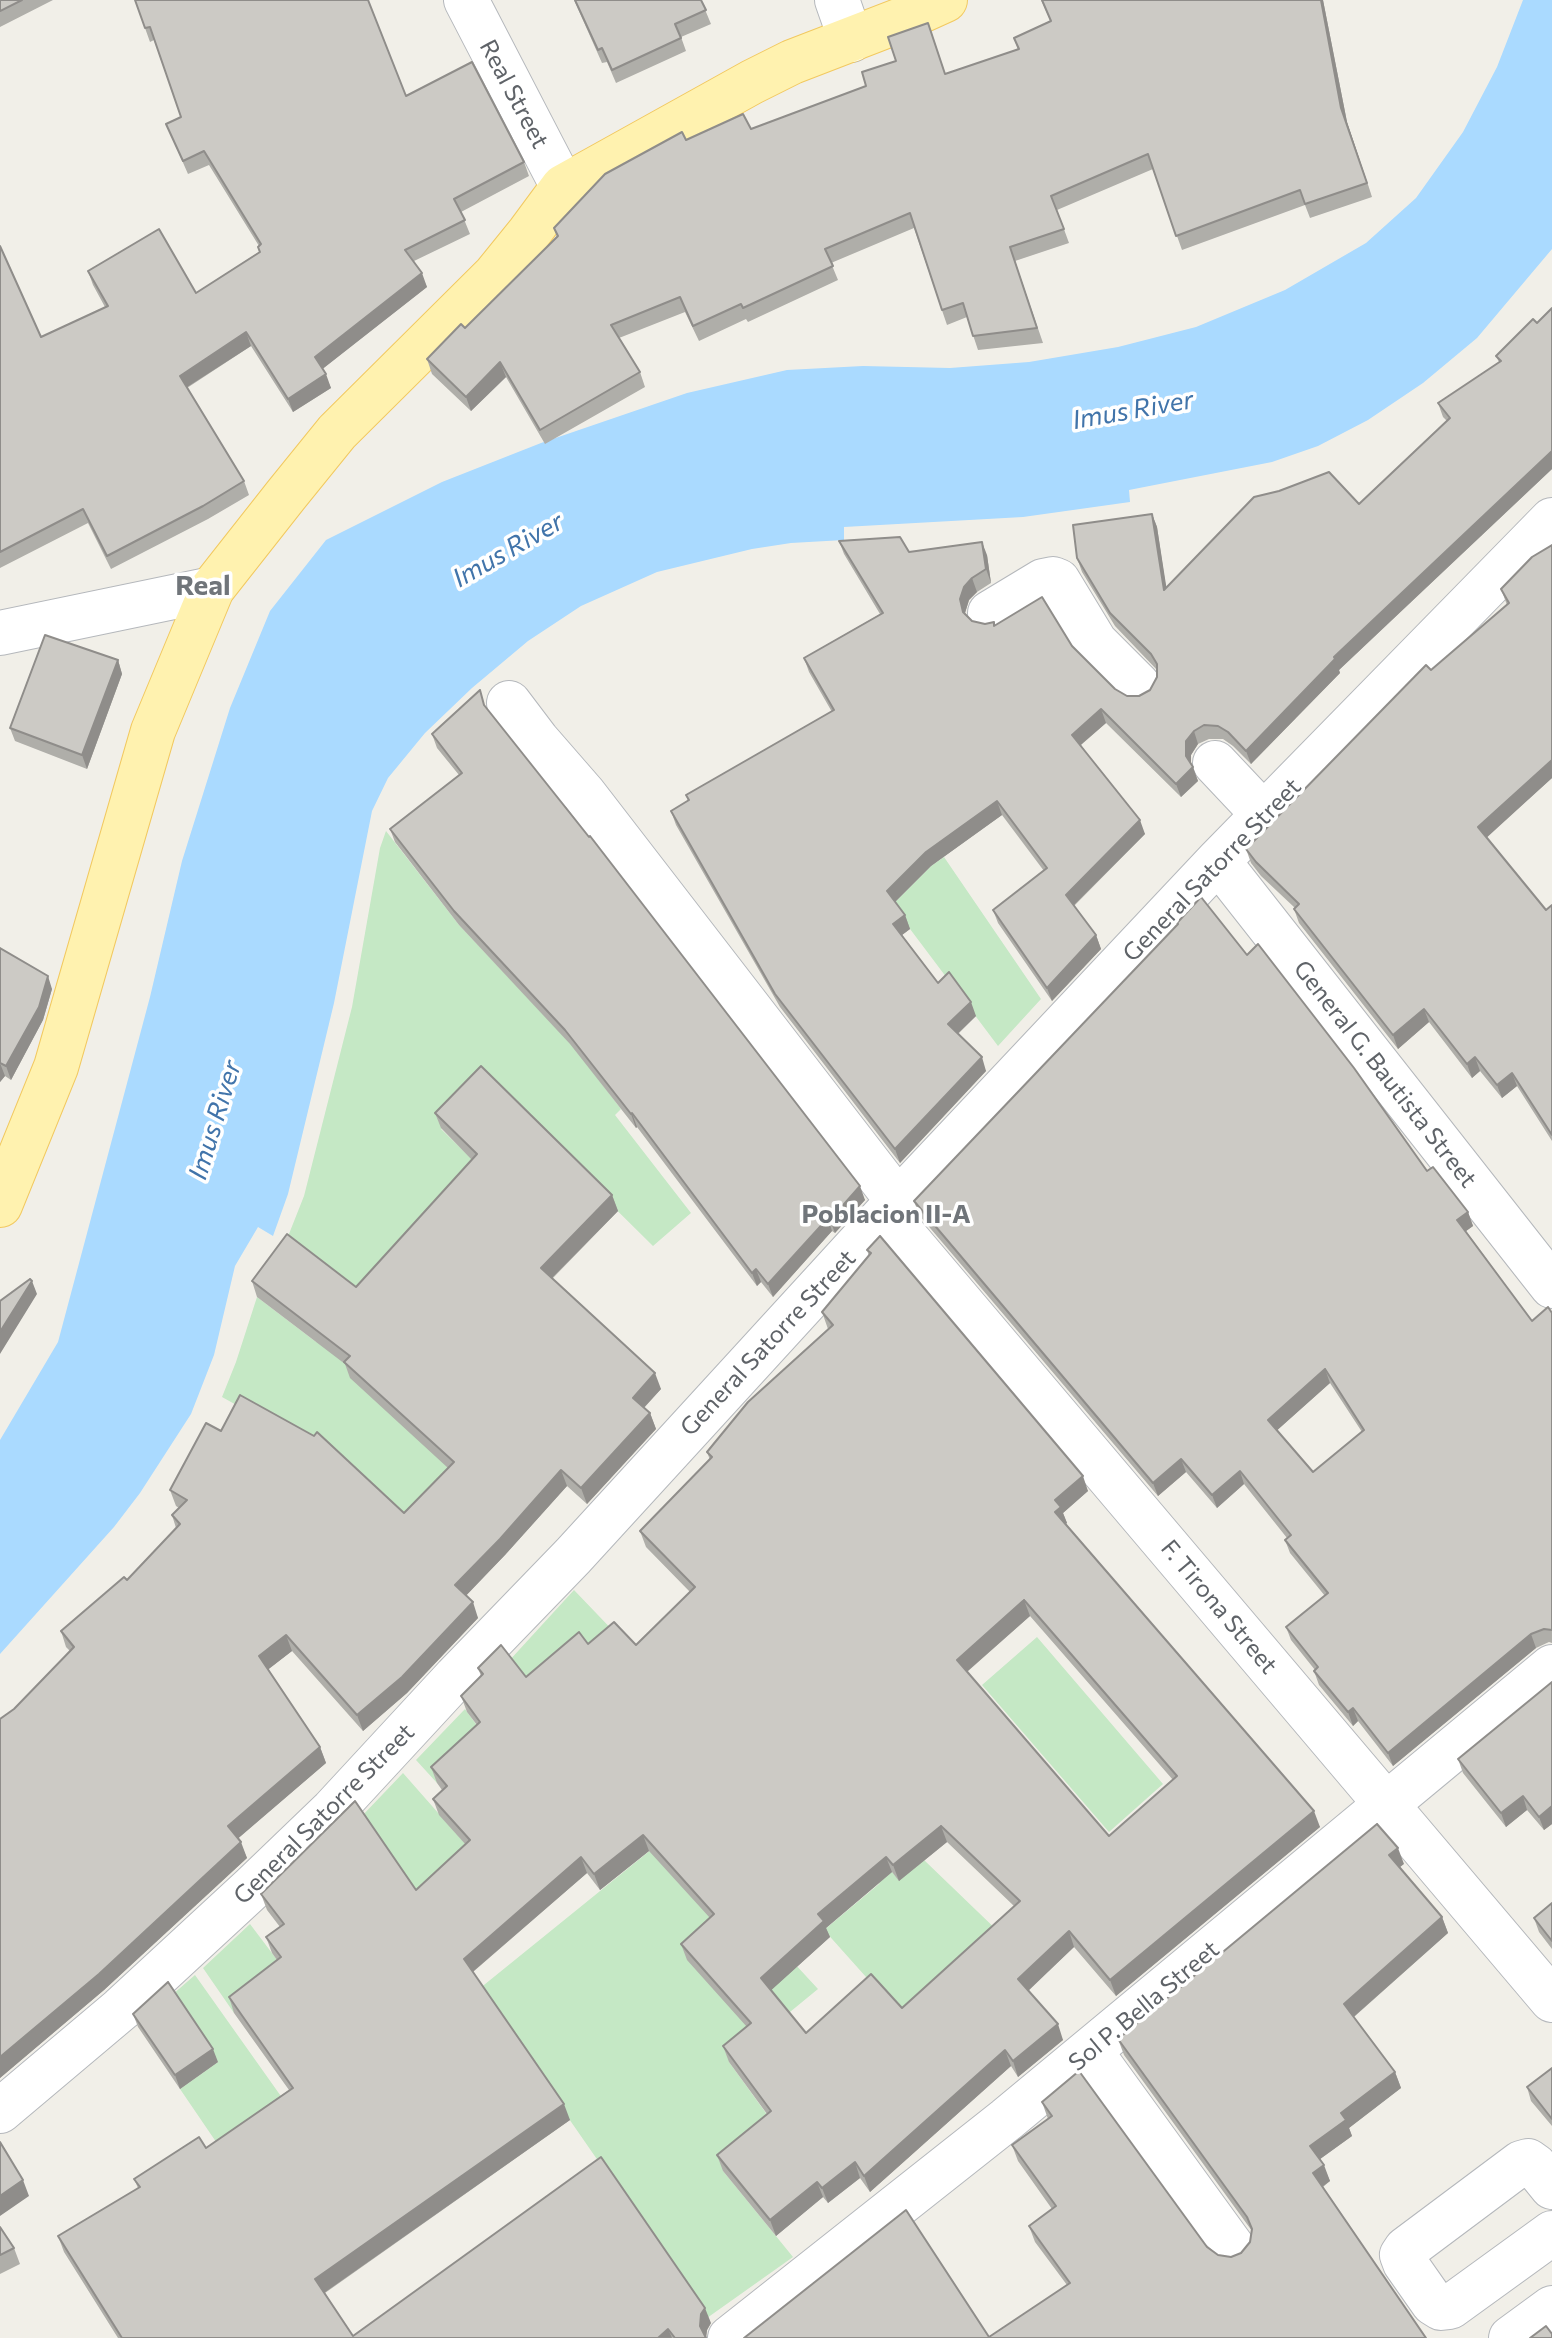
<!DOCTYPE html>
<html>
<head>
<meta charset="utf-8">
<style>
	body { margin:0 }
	canvas { display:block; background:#f1efe8 }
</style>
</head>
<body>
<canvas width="1552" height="2338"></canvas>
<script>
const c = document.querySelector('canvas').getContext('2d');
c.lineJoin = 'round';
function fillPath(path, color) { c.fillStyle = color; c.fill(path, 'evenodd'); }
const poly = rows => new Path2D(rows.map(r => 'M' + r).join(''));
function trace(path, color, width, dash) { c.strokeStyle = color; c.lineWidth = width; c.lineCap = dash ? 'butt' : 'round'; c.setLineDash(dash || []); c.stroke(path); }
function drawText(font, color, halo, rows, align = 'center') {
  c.font = font + ' Commissioner,sans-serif'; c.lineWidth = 7; c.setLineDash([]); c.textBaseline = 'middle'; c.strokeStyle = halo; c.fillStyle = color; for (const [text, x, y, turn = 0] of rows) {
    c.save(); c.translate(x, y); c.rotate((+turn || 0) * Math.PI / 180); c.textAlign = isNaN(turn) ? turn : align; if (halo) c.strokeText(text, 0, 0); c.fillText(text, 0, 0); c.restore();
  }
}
const green = poly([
	[386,831,459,925,572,1045,621,1109,615,1115,691,1213,653,1246,487,1082,441,1129,484,1171,459,1478,399,1540,310,1446,222,1397,236,1362,257,1297,316,1342,285,1244,304,1196,352,1007,380,848],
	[944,857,1041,999,998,1046,892,905,931,866],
	[574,1590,620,1638,532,1693,508,1662],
	[1037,1637,1163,1784,1109,1832,982,1685],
	[465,1709,486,1738,437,1783,416,1760],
	[403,1773,476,1856,421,1906,361,1817],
	[673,1832,818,1989,729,2062,776,2127,723,2171,793,2257,707,2318,479,1989],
	[924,1860,1004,1937,917,2034,824,1930,879,1884,886,1865,899,1880],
	[250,1924,287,1973,234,2013,203,1968],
	[195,1975,334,2171,225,2155,180,2089,218,2062,172,1995]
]);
const water = poly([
	[1523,0,1552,0,1552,249,1477,338,1423,383,1368,420,1318,446,1272,462,1129,490,1130,502,1023,517,844,527,844,540,791,543,752,549,657,572,581,606,528,641,472,688,425,733,388,778,372,811,334,1003,288,1194,273,1236,258,1227,235,1266,214,1355,191,1414,140,1493,114,1527,0,1654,0,1440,58,1342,150,997,182,861,230,708,270,611,326,540,442,482,541,443,687,393,787,370,863,366,950,368,1029,362,1118,347,1196,327,1285,290,1366,243,1416,198,1463,132,1497,67]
]);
const minor = poly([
	[466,0,563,187],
	[837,0,851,40],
	[990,613,1043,581,1053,579,1058,581,1095,642,1138,685],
	[0,633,212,589],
	[509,703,537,740,584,794,898,1201],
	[1215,763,1264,815],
	[1218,861,1552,1286],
	[886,1214,1552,2000],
	[1090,2051,1233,2248],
	[0,2111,121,2009,252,1888,333,1810,456,1677,573,1556,898,1201,1218,861,1552,520],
	[1552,2187,1535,2166,1528,2161,1521,2163,1406,2249,1402,2255,1405,2263,1433,2303,1441,2308,1450,2307,1552,2233],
	[730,2338,1007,2119,1552,1667],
	[1511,2338,1552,2308]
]);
const major = poly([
	[0,1205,56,1067,153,731,212,589,286,495,337,432,495,275,529,233,563,187,752,82,792,62,901,20,945,0]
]);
const wall = poly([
	[0,0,53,0,0,27],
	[135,0,406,96,524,162,529,176,461,212,470,234,414,261,427,287,322,369,331,388,293,412,251,346,187,388,244,481,249,495,208,519,111,569,88,523,0,568,0,246,41,337,105,307,93,285,88,271,196,293,259,252,258,247,259,246,209,165,188,174,166,124,181,117,154,40,150,42],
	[574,0,701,0,711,24,681,37,686,51,616,83,607,62,602,63],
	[1041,0,1323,0,1347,122,1372,197,1310,218,1305,205,1182,250,1153,169,1057,210,1069,243,1015,261,1043,343,978,350,967,317,947,325,914,228,831,263,838,280,748,322,746,319,699,341,685,312,619,338,640,372,645,387,545,444,506,377,471,411,432,374,427,359,465,328,557,237,554,228,686,140,751,129,945,74,1018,50,1014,38,1051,22],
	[1552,308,1552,469,1339,670,1340,673,1251,764,1233,746,1223,739,1209,739,1198,744,1191,755,1191,765,1198,781,1181,797,1106,723,1081,745,1145,834,1074,906,1096,935,1101,949,1052,1001,998,923,993,910,1044,871,1002,815,931,866,895,902,905,915,910,929,902,935,938,983,976,1016,958,1034,986,1071,900,1163,780,1007,676,825,671,811,688,801,686,795,832,712,809,672,804,658,880,614,844,554,839,541,909,552,987,555,991,583,977,592,969,600,965,613,972,621,985,624,994,622,995,626,1072,646,1115,689,1127,696,1139,696,1150,690,1157,677,1157,670,1115,626,1082,572,1077,558,1152,514,1157,527,1166,588,1359,504,1447,421,1443,417,1438,403,1499,362,1496,356,1537,323],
	[1552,545,1552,778,1486,837,1546,910,1552,905,1552,1141,1517,1086,1502,1098,1480,1071,1472,1078,1429,1022,1398,1049,1299,923,1294,909,1295,908,1261,876,1251,863,1246,849,1431,670,1507,605,1501,589],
	[118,660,122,674,87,769,15,741,10,728],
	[485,706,865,1200,835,1233,832,1231,773,1297,761,1282,757,1286,637,1127,636,1128,570,1044,459,925,395,842,390,829,459,775,437,748,432,734],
	[0,948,52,989,43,1020,11,1080,5,1076,0,1082],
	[1247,955,1427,1171,1468,1212,1473,1226,1466,1231,1532,1321,1552,1313,1552,1643,1549,1642,1536,1648,1393,1766,1358,1721,1353,1726,1319,1685,1314,1671,1315,1670,1291,1640,1286,1627,1325,1596,1290,1553,1285,1540,1287,1538,1244,1484,1217,1508,1186,1472,1158,1496,919,1215,914,1201],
	[1330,1383,1362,1432,1313,1472,1277,1430],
	[435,1113,612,1195,618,1211,552,1279,661,1389,644,1408,650,1413,656,1429,587,1504,567,1486,505,1555,466,1595,478,1618,407,1693,363,1731,292,1651,268,1669,320,1747,326,1763,238,1838,247,1858,104,1990,0,2078,0,1719,14,1709,70,1651,66,1647,61,1631,127,1580,176,1528,172,1515,179,1508,176,1506,170,1490,221,1431,404,1513,448,1468,350,1378,345,1364,257,1297,252,1281,356,1287,472,1160,441,1128],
	[867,1250,1088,1491,1063,1513,1067,1523,1065,1524,1320,1827,1116,1996,1074,1947,1028,1990,1063,2040,1018,2077,1011,2066,870,2192,860,2178,828,2203,823,2197,776,2236,723,2171,717,2155,767,2114,729,2062,723,2046,747,2027,687,1960,681,1944,710,1918,649,1851,600,1890,587,1873,473,1972,570,2120,325,2293,353,2336,711,2323,707,2330,706,2338,118,2338,64,2252,58,2236,138,2188,134,2179,206,2148,289,2090,234,2013,229,1997,277,1960,272,1953,266,1937,280,1927,267,1910,261,1894,416,1890,466,1845,439,1815,433,1799,442,1790,437,1783,431,1767,477,1725,467,1712,461,1696,481,1676,478,1668,526,1677,588,1644,636,1645,690,1592,646,1547,640,1531,710,1460,707,1452,828,1329,822,1312,869,1256],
	[1030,1616,1173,1780,1109,1836,967,1672],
	[947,1842,1014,1906,902,2008,806,2033,771,1990,830,1937,826,1928,892,1872,899,1881],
	[1552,1682,1552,1824,1544,1830,1527,1810,1506,1827,1463,1773,1458,1759],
	[1404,1864,1399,1867,1442,1917,1448,1933,1354,2017,1395,2072,1401,2088,1349,2128,1352,2136,1320,2159,1330,2181,1323,2187,1426,2338,989,2337,1067,2285,1035,2242,1029,2226,1052,2209,1018,2161,1012,2145,1048,2119,1042,2102,1218,2255,1231,2257,1241,2253,1250,2242,1252,2231,1124,2055,1118,2039],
	[1552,1903,1552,1949,1539,1932,1534,1918],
	[133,2014,218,2062,180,2089,138,2027],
	[1552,2068,1552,2126,1531,2101,1527,2087],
	[0,2227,14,2248,20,2264,0,2274]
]);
const shadedWall = poly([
	[1321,0,1323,0,1347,122,1372,197,1341,108],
	[422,273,427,287,320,371,315,357],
	[246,332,251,346,184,389,180,376],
	[500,362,506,377,471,411,466,397],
	[326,374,331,388,293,412,288,399],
	[1552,451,1552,469,1339,670,1340,673,1251,764,1246,751,1334,657],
	[1152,514,1157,527,1169,604,1164,590],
	[982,542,987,555,991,583,986,569],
	[972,578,977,592,969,600,965,613,963,612,960,599,964,587],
	[118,660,122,674,87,769,82,755],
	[1101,709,1106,723,1077,748,1072,735],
	[1194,731,1198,744,1191,755,1191,769,1193,767,1198,781,1181,797,1176,784,1186,756,1186,741],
	[1552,760,1552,778,1483,841,1478,827],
	[997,801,1002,815,931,866,892,905,887,891,926,852],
	[1140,820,1145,834,1071,908,1066,895],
	[905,915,910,929,898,938,893,924],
	[1096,935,1101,949,1052,1001,1047,988],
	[48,976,52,989,43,1020,11,1080,6,1066],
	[971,1002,976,1016,953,1038,948,1024],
	[1424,1009,1429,1022,1398,1049,1393,1035],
	[982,1057,986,1071,900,1163,895,1149],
	[1475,1057,1480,1071,1472,1078,1467,1064],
	[0,1063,5,1076,0,1082],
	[1512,1073,1517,1086,1502,1098,1497,1085],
	[632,1113,637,1127,636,1128,631,1114],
	[860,1186,865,1200,835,1233,830,1220],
	[612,1195,618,1211,546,1284,541,1268],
	[1468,1212,1473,1226,1462,1234,1457,1220],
	[828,1218,832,1231,773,1297,768,1284],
	[756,1269,761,1282,757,1286,752,1273],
	[32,1281,37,1294,0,1354,0,1332],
	[1325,1369,1330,1383,1273,1434,1268,1420],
	[655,1373,661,1389,638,1414,633,1398],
	[650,1413,656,1429,587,1504,581,1488],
	[1181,1459,1186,1472,1158,1496,1153,1483],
	[561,1470,567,1486,505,1555,461,1601,455,1585],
	[1240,1471,1244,1484,1217,1508,1212,1495],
	[1083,1476,1088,1491,1063,1513,1067,1523,1061,1528,1055,1512,1055,1500],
	[1024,1600,1030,1616,962,1676,957,1660],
	[473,1602,478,1618,407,1693,363,1731,357,1715],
	[1531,1634,1536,1648,1393,1766,1388,1753],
	[286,1635,292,1651,265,1672,259,1656],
	[1353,1708,1358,1721,1353,1726,1348,1712],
	[320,1747,326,1763,234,1842,228,1826],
	[1523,1796,1527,1810,1506,1827,1501,1813],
	[1552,1806,1552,1824,1544,1830,1539,1817],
	[1314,1811,1320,1827,1116,1996,1110,1980],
	[941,1826,947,1842,899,1881,893,1865],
	[643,1835,649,1851,600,1890,594,1874],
	[241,1842,247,1858,104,1990,0,2078,0,2057],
	[1398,1848,1404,1864,1395,1871,1389,1855],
	[581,1857,587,1873,469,1975,464,1959],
	[886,1857,892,1872,826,1928,830,1937,767,1994,761,1978,818,1914],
	[1442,1917,1448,1933,1350,2020,1344,2004],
	[1069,1931,1074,1947,1024,1995,1018,1979],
	[1058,2024,1063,2040,1018,2077,1013,2061],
	[213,2049,218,2062,180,2089,175,2075],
	[1005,2050,1011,2066,870,2192,864,2176],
	[1395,2072,1401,2088,1349,2128,1352,2136,1316,2162,1310,2146,1341,2113],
	[564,2104,570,2120,321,2295,315,2279],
	[855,2162,860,2178,828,2203,822,2188],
	[1324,2165,1330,2181,1319,2189,1313,2173],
	[23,2180,29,2196,0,2216,0,2196],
	[817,2182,823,2197,776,2236,770,2220],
	[705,2308,711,2323,707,2330,706,2338,704,2338,700,2326,701,2314],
	[668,2329,672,2338,658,2338]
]);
const building = poly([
	[0,0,22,0,0,11,0,0],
	[135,0,368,0,406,96,472,62,524,162,454,199,465,220,405,250,422,273,315,357,326,374,288,399,246,332,180,376,244,481,203,506,107,556,83,509,0,552,0,246,41,337,108,306,88,271,159,229,196,293,260,252,258,247,261,244,204,151,183,161,166,124,181,117,150,27,145,28,135,0],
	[575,0,701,0,706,10,675,24,681,38,612,70,602,48,598,50,575,0],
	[1042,0,1321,0,1341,108,1367,183,1305,204,1300,190,1176,236,1148,154,1051,196,1064,229,1010,247,1037,328,973,336,963,303,942,310,910,213,825,249,833,266,743,308,741,304,693,326,680,297,611,325,640,372,540,430,500,362,466,397,427,359,461,324,465,328,558,236,554,228,605,174,682,132,686,140,743,114,751,129,866,86,862,72,896,61,888,37,928,23,945,74,1019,49,1014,38,1051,21,1042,0],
	[1552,308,1552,451,1334,657,1335,659,1246,751,1228,732,1218,726,1204,725,1194,731,1186,741,1186,756,1193,767,1176,784,1101,709,1072,735,1140,820,1066,895,1096,935,1047,988,993,910,1047,868,997,801,926,852,887,891,905,915,893,924,938,983,949,972,971,1002,948,1024,982,1057,895,1149,775,994,671,811,689,800,686,795,834,710,804,658,883,613,839,541,900,537,909,552,982,542,986,569,972,578,964,587,960,599,963,612,972,621,985,624,994,622,994,626,1042,597,1072,646,1115,689,1127,696,1139,696,1150,690,1157,677,1157,664,1151,654,1110,613,1077,558,1073,525,1152,514,1164,590,1254,497,1279,491,1329,472,1359,504,1450,418,1438,403,1501,361,1496,356,1533,319,1537,323,1552,308],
	[1552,545,1552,760,1478,827,1546,910,1552,905,1552,1135,1512,1073,1497,1085,1475,1057,1467,1064,1424,1009,1393,1035,1294,909,1299,904,1256,862,1246,849,1426,665,1431,670,1509,603,1501,589,1532,557,1552,545],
	[45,635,118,660,82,755,10,728,45,635],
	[480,690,484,705,589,837,590,836,860,1186,830,1220,828,1218,768,1284,756,1269,752,1273,632,1113,631,1114,565,1030,454,911,390,829,462,773,432,734,480,690],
	[1201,897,1247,955,1258,944,1354,1068,1427,1171,1433,1167,1468,1212,1457,1220,1532,1321,1548,1307,1552,1313,1552,1630,1544,1629,1531,1634,1388,1753,1353,1708,1348,1712,1314,1671,1318,1667,1286,1627,1328,1593,1285,1540,1291,1535,1240,1471,1212,1495,1181,1459,1153,1483,914,1201,1178,924,1177,923,1201,897],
	[1325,1369,1364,1430,1313,1472,1268,1420,1325,1369],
	[0,948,48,976,39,1007,6,1066,0,1063,0,948],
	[481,1066,612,1195,541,1268,655,1373,633,1398,650,1413,581,1488,561,1470,500,1539,455,1585,473,1602,402,1677,357,1715,286,1635,259,1656,320,1747,228,1826,241,1842,99,1974,0,2057,0,1719,14,1709,74,1647,61,1631,124,1577,127,1580,180,1524,172,1515,187,1500,170,1490,206,1423,221,1431,240,1395,314,1436,317,1432,404,1513,454,1462,344,1362,350,1356,252,1281,287,1234,356,1287,477,1154,435,1113,481,1066],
	[880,1236,1083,1476,1055,1500,1061,1507,1055,1512,1314,1811,1110,1980,1069,1931,1018,1979,1058,2024,1013,2061,1005,2050,864,2176,855,2162,822,2188,817,2182,770,2220,717,2155,771,2111,723,2046,751,2023,681,1944,714,1914,643,1835,594,1874,581,1857,464,1959,564,2104,315,2279,353,2336,601,2157,705,2308,701,2314,700,2326,706,2338,675,2338,668,2329,658,2338,122,2338,58,2236,140,2187,134,2179,199,2137,206,2148,293,2088,229,1997,281,1957,266,1937,284,1924,261,1894,355,1801,416,1890,470,1840,433,1799,447,1786,431,1767,480,1722,461,1696,483,1674,478,1668,501,1645,526,1677,579,1632,588,1644,614,1622,636,1645,695,1587,640,1531,712,1457,707,1452,748,1402,833,1325,822,1312,871,1253,867,1250,880,1236],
	[1024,1600,1177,1776,1109,1836,957,1660,1024,1600],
	[941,1826,1020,1901,902,2008,871,1974,806,2033,761,1978,824,1921,818,1914,886,1857,893,1865,941,1826],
	[30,1279,32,1281,0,1332,0,1301,30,1279],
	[1552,1682,1552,1806,1539,1817,1523,1796,1501,1813,1458,1759,1552,1682],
	[1377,1824,1398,1848,1389,1855,1442,1917,1344,2004,1395,2072,1341,2113,1346,2120,1310,2146,1324,2165,1313,2173,1426,2338,744,2338,906,2210,989,2337,1070,2283,1029,2226,1056,2206,1012,2145,1052,2116,1042,2102,1079,2071,1207,2247,1218,2255,1231,2257,1241,2253,1250,2242,1252,2229,1247,2217,1118,2039,1377,1824],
	[1552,1903,1552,1941,1534,1918,1552,1903],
	[168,1982,213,2049,175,2075,133,2014,168,1982],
	[1552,2068,1552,2119,1527,2087,1552,2068],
	[0,2142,23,2180,0,2196,0,2142],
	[0,2227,14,2248,0,2255,0,2227],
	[1546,2326,1552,2334,1552,2338,1530,2338,1546,2326]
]);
const streetNames = [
	["Real Street",514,94,62],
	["General Satorre Street",1212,870,-46],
	["General G. Bautista Street",1385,1074,52],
	["General Satorre Street",768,1343,-47],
	["F. Tirona Street",1219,1607,50],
	["General Satorre Street",324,1814,-45],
	["Sol P. Bella Street",1144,2006,-40]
];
const waterNames = [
	["Imus River",1133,410,-10],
	["Imus River",508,550,-30],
	["Imus River",215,1120,-73]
];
const neighbourhoodNames = [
	["Poblacion II-A",886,1214]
];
const quarterNames = [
	["Real",203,586]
];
fillPath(green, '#c5e8c5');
fillPath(water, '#aadaff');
trace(minor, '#b5b8bc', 46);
trace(major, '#f2c960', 46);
trace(minor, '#fff', 44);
trace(major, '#fff2af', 44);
fillPath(wall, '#afaea9');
fillPath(shadedWall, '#8f8d8a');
fillPath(building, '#cccac5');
trace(building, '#8f8d8a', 2);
drawText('24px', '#5f6368', '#fff', streetNames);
drawText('italic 26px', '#4174aa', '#fff', waterNames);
drawText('bold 26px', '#70757a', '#fff', neighbourhoodNames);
drawText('bold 28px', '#70757a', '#fff', quarterNames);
</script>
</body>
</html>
